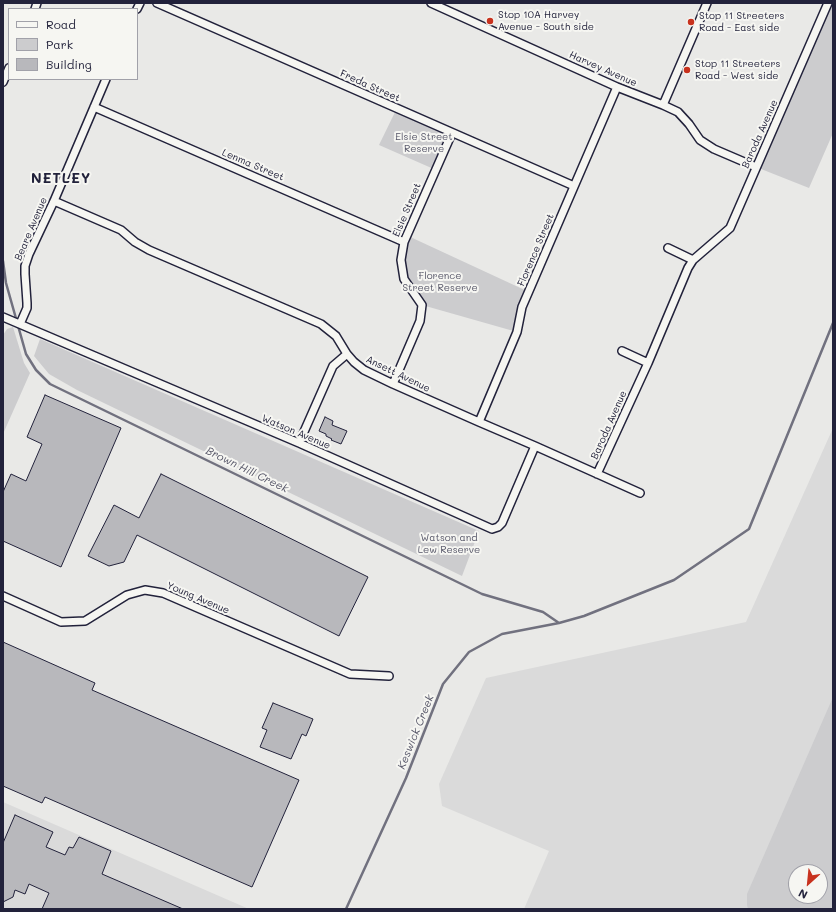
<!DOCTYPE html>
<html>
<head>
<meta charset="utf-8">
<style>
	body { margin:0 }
	#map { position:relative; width:836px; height:912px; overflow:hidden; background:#e9e9e7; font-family:Mali,sans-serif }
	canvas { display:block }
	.frame { position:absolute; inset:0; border:4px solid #22223b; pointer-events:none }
	.legend { position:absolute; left:8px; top:8px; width:130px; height:72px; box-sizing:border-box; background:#f6f6f2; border:1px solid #a1a1a9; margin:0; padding:5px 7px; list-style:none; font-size:12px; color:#22223b }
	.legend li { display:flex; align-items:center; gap:8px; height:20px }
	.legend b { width:20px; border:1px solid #a1a1a9 }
	.north { position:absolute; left:788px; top:864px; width:40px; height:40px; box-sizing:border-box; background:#f6f6f2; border:1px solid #a1a1a9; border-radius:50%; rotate:207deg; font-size:11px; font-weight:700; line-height:16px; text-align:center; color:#22223b }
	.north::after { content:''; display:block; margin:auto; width:14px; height:18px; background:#c8321e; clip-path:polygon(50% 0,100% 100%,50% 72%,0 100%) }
</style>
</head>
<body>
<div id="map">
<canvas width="836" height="912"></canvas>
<div class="frame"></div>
<ul class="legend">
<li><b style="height:5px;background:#f6f6f2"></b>Road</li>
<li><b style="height:11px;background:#ccccce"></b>Park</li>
<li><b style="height:11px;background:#b8b8bc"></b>Building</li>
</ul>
<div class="north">N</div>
</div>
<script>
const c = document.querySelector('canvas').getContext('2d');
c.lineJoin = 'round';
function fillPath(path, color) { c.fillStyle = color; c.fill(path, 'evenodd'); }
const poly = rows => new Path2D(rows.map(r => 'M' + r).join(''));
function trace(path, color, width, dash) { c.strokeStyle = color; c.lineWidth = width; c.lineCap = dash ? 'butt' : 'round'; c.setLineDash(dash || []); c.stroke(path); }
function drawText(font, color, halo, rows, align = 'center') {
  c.font = font + ' Mali,sans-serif'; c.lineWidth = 4; c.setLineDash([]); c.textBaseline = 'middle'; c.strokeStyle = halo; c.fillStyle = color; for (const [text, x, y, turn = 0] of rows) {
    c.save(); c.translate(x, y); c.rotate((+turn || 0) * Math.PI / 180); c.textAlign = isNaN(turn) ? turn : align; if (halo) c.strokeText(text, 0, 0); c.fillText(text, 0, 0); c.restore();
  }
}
const built = poly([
	[833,428,833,909,524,909,549,851,442,806,439,784,486,678,746,622],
	[796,872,820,872,820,896,796,896],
	[3,802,249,909,3,909]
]);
const green = poly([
	[828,3,833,3,833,133,809,188,756,167],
	[397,108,452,133,436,170,379,145],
	[406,235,529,292,517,332,422,305,404,279,404,242],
	[13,327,24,363,30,373,3,434,3,335,7,329],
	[40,339,479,531,462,576,77,390,49,374,34,356],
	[833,697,833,909,795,909,789,908,748,909,747,905,747,894],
	[796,872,820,872,820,896,796,896]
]);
const stream = poly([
	[3,261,6,283,26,354,36,370,50,384,482,594,543,612,559,623],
	[346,909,406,778,443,684,469,652,502,634,559,623,584,616,674,580,749,529,833,323]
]);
const building = poly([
	[45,395,121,428,61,567,3,541,3,492,11,474,26,481,42,444,27,437,45,395],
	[325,417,333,421,332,425,347,431,341,444,331,440,332,439,326,436,326,434,319,431,325,417],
	[161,474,368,577,339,636,137,535,124,562,109,566,88,556,114,505,139,518,161,474],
	[3,642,95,683,92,690,299,780,252,887,45,797,42,803,3,786,3,642],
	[273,703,313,719,306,736,302,734,291,759,260,747,267,730,262,728,273,703],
	[15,815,53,832,46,847,65,855,69,847,73,848,79,837,111,851,102,874,183,909,42,909,49,893,29,884,25,894,15,890,13,897,3,902,3,843,15,815]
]);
const street = poly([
	[157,3,574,186],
	[431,3,617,87,663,105,678,112,689,124,700,140,714,149,756,167],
	[35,9,37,3],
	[137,9,140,3],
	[3,82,9,68],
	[663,105,707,3],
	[94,107,404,242],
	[54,201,121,230,135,242,149,250,321,324,336,336,347,354,354,362,364,370,393,384,479,422,535,446,640,493],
	[668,248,693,260],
	[3,317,299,443,492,529,498,527,502,523,535,446],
	[20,324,27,308,27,303,25,274,25,266,29,254,54,201,106,79],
	[622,351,648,363],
	[393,384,420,321,422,305,404,279,401,260,404,242,452,133],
	[479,422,517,332,522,307,617,87],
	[299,443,333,366,347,354],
	[597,474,648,363,688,268,693,260,730,228,828,3],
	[3,596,61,622,85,621,127,595,145,590,163,593,350,674,389,676]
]);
const markers = [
	[490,21,4,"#c8321e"],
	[691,22,4,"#c8321e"],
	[687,70,4,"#c8321e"]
];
const poiNames = [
	["Stop 10A Harvey",498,15],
	["Avenue - South side",498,27],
	["Stop 11 Streeters",699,16],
	["Road - East side",699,28],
	["Stop 11 Streeters",695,64],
	["Road - West side",695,76]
];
const streetNames = [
	["Harvey Avenue",603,69,24],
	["Freda Street",370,86,24],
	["Baroda Avenue",760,134,-66],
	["Lenma Street",253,165,23],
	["Elsie Street",407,210,-67],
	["Beare Avenue",31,229,-67],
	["Florence Street",536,250,-67],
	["Ansett Avenue",398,374,26],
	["Baroda Avenue",609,425,-66],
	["Watson Avenue",296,432,23],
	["Young Avenue",198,598,23]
];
const parkNames = [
	["Elsie Street",424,137],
	["Reserve",424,149],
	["Florence",440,276],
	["Street Reserve",440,288],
	["Watson and",449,538],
	["Lew Reserve",449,550]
];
const waterNames = [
	["Brown Hill Creek",247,470,26],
	["Keswick Creek",416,732,-68]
];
const districtNames = [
	["NETLEY",61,179]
];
fillPath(built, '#dadada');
fillPath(green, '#ccccce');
trace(stream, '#71717f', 2.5);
fillPath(building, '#b8b8bc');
trace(building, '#22223b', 1);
trace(street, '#22223b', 10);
trace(street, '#f6f6f2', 7);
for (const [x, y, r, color] of markers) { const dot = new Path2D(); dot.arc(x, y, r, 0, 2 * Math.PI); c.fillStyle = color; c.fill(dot); trace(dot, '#f6f6f2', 1.5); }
drawText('10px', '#22223b', '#f6f6f2', poiNames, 'left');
drawText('10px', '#22223b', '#f6f6f2', streetNames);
drawText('10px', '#555567', '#f6f6f2', parkNames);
drawText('italic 11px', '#565668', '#f6f6f2', waterNames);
c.letterSpacing = '1px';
drawText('bold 14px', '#22223b', '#f6f6f2', districtNames);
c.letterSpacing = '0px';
</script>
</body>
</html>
